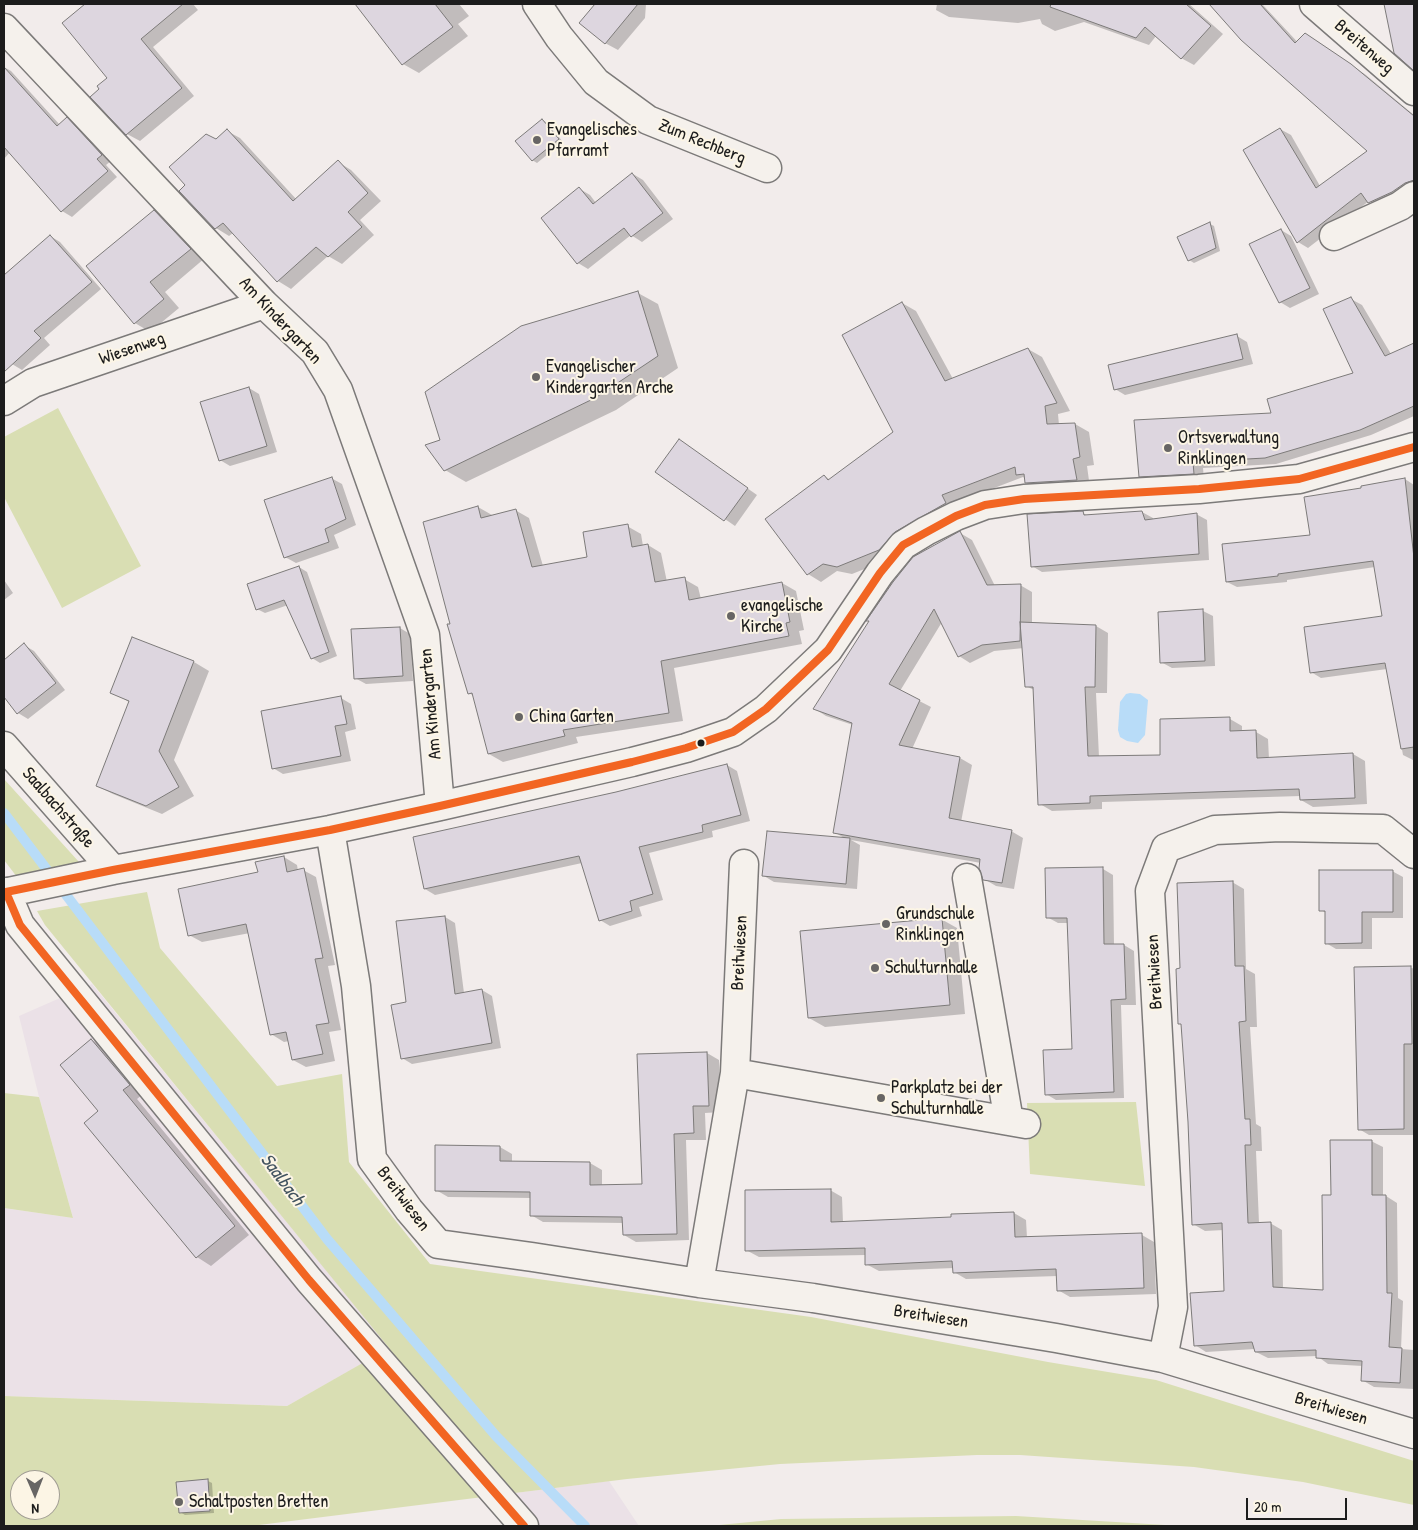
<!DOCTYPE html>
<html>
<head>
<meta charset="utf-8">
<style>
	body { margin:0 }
	#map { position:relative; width:1418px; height:1530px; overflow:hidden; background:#f2eceb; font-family:"Patrick Hand",sans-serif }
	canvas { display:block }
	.frame { position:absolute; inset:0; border:5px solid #1c1c1c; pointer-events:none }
	.north { position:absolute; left:10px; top:1470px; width:50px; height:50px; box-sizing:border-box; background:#fcf5e5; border:1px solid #a29e95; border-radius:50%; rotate:179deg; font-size:14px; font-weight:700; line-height:20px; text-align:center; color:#1c1c1c }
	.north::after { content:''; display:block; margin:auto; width:18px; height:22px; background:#676564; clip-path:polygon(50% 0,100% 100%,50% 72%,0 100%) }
	.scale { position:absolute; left:1246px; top:1498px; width:101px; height:22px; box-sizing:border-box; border:2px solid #1c1c1c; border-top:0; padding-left:6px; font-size:15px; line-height:18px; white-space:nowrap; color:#1c1c1c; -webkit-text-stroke:4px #fcf5e5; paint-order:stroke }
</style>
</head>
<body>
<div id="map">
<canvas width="1418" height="1530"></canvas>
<div class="frame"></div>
<div class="north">N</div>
<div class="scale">20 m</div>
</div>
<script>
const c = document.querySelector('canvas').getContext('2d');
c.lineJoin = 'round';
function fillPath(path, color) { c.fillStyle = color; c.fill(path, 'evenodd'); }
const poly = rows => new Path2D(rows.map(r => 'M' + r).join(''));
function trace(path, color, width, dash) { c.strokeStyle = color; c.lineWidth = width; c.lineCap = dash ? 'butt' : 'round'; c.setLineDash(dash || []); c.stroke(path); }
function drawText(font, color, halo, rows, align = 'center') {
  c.font = font + ' "Patrick Hand",sans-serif'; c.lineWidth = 4; c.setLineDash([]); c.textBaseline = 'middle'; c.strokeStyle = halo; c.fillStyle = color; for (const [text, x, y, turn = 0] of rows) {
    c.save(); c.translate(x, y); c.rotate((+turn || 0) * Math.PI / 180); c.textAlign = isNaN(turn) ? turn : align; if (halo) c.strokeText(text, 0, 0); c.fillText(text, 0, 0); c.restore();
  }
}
const built = poly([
	[92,984,390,1348,287,1406,4,1396,4,1208,73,1218,39,1097,19,1016],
	[609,1481,639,1526,504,1526,484,1497]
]);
const green = poly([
	[58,408,141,566,62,608,4,497,4,437],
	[4,779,79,862,17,877,4,860],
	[147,892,160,948,277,1086,342,1074,349,1162,430,1264,811,1317,1048,1362,1156,1380,1414,1461,1414,1505,1303,1482,1194,1467,1020,1455,977,1455,780,1464,627,1479,251,1526,4,1526,4,1396,287,1406,389,1348,45,925,37,911],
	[20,1480,50,1480,50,1510,20,1510],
	[4,1093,39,1097,73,1218,4,1208],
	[1136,1102,1145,1186,1030,1174,1027,1103],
	[1016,1516,1182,1526,709,1526,781,1519]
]);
const water = poly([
	[1130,693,1140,694,1148,700,1145,735,1138,743,1127,741,1120,737,1118,730,1120,702,1126,694]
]);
const shadow = poly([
	[87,4,193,4,198,10,153,47,194,96,140,141,127,134,109,78,64,23],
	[378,4,459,4,469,16,458,24,468,36,419,73,403,64,364,14],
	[596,4,646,4,645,18,618,50,605,43,581,23],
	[937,4,1189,4,1223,34,1194,65,1181,58,1156,36,1149,45,1084,22,1055,31,1042,24,1040,19,1018,23,949,17,936,10],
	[1213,4,1262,4,1317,63,1317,41,1366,75,1414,115,1414,190,1380,208,1369,201,1308,248,1298,242,1280,129,1291,135,1320,186,1369,151,1212,5],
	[1386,4,1414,4,1414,49,1404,51,1394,46],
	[4,67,11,71,60,125,67,119,77,125,111,161,106,165,117,177,72,217,62,211,10,152,4,159],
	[543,120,547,123,563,142,537,163,532,160],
	[227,131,240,138,297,200,338,162,351,170,381,201,360,220,374,235,342,264,328,256,291,289,278,281,233,233,229,236,216,228,187,185,216,141],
	[633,174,643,180,673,219,642,242,631,235,588,269,578,263,580,189,590,195,596,203],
	[154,212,170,221,205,258,165,292,179,308,150,332,135,323],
	[1210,224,1214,226,1220,251,1194,263,1189,260,1179,238],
	[1281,230,1291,236,1319,294,1290,308,1280,302],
	[50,236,60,242,101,289,44,338,50,345,22,370,12,364,4,355,4,288,23,270],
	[638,293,658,304,678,368,616,410,466,482,445,470,442,441],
	[1351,299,1362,305,1391,354,1414,346,1414,416,1371,435,1276,464,1203,468,1204,479,1151,482,1140,476,1354,374],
	[902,303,916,311,953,379,1028,349,1042,357,1070,411,1058,414,1059,425,1075,424,1089,432,1094,465,1087,466,1090,488,1040,490,1026,483,1026,479,1023,477,955,503,892,558,852,574,837,571,821,582,808,574,825,476,830,480,895,433],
	[1237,336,1247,342,1253,364,1125,395,1115,389],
	[249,388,259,394,277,452,230,466,220,460],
	[680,441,757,495,735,526,657,472],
	[331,478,342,484,356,525,334,535,339,548,296,563,285,557],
	[1405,479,1414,485,1414,760,1413,760,1403,755,1387,669,1321,678,1311,672,1383,617,1375,567,1287,580,1287,582,1237,587,1227,582,1311,536,1363,489,1362,487],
	[478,507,492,515,515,510,529,518,543,566,589,558,627,526,641,534,643,546,648,545,661,553,667,582,684,579,698,587,701,599,782,583,796,591,804,630,799,631,802,644,674,668,683,721,576,737,578,743,503,762,489,754,474,696,469,693,452,625],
	[1142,512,1153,518,1153,520,1196,514,1207,520,1209,560,1042,572,1032,566,1083,513,1088,516],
	[960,533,972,540,995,586,1020,585,1032,592,1032,624,1096,626,1108,633,1107,693,1096,693,1099,757,1162,756,1230,719,1242,726,1242,732,1256,732,1268,739,1269,759,1353,754,1365,761,1367,804,1313,807,1301,800,1301,796,1102,802,1102,809,1052,811,1040,804,1034,690,1026,686,1024,648,994,651,970,663,959,656,942,622,900,691,931,707,912,749,960,758,972,765,961,822,1011,831,1023,838,1014,889,996,886,984,879,981,863,851,840,860,845,857,889,774,882,764,876,846,839,834,832,853,725,826,716,815,709,870,622,868,621],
	[299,567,307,572,337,656,320,663,312,658,288,605,265,613,257,609],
	[4,580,13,593,4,600],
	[1203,611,1213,616,1215,666,1172,668,1161,662],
	[400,628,410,634,413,681,366,684,355,678,353,630],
	[132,639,194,662,209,671,174,760,194,796,162,814,113,794,97,786,129,702,111,692],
	[24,645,34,651,65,690,28,719,18,713,4,695,4,661],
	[341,698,351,704,356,729,345,732,351,761,283,774,273,768],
	[727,765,737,771,750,821,712,831,713,837,649,853,663,900,639,907,642,916,610,926,600,920,582,863,435,895,425,889],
	[284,857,297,865,298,871,303,870,316,877,335,965,328,966,341,1030,329,1032,335,1061,306,1067,293,1060,289,1041,284,1042,271,1034,250,933,202,942,189,935,259,873],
	[1103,869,1113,875,1114,945,1124,945,1134,951,1136,1005,1121,1005,1124,1098,1056,1100,1046,1094,1073,1050,1068,923,1058,923,1047,917],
	[1392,871,1403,877,1403,918,1372,918,1372,949,1336,949,1326,943,1326,913,1321,910],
	[1232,882,1244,889,1246,969,1255,974,1257,1027,1250,1027,1256,1124,1261,1127,1262,1151,1256,1151,1259,1223,1270,1223,1282,1230,1283,1289,1325,1291,1332,1197,1371,1141,1383,1147,1383,1196,1386,1196,1397,1203,1398,1298,1403,1301,1401,1349,1414,1350,1414,1389,1374,1387,1362,1380,1363,1366,1328,1364,1317,1356,1268,1358,1256,1352,1255,1349,1206,1352,1195,1345,1225,1292,1224,1230,1205,1231,1193,1224,1181,970],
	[445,917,455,923,464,993,482,990,492,996,501,1048,412,1064,402,1058,407,1004],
	[941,919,957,928,965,1014,825,1027,809,1018],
	[1410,967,1414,969,1414,1135,1369,1135,1359,1129],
	[92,1040,106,1049,144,1093,137,1099,249,1235,211,1266,197,1257,86,1123,100,1111],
	[707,1053,719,1060,721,1112,705,1113,706,1140,686,1140,689,1240,636,1242,624,1235,624,1223,543,1222,531,1215,531,1198,448,1197,436,1190,437,1146,500,1147,512,1154,512,1163,590,1163,602,1170,602,1186,644,1185],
	[830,1190,842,1197,843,1223,952,1219,952,1215,1014,1213,1026,1220,1027,1238,1142,1235,1154,1242,1156,1294,1070,1297,1058,1290,1058,1276,966,1279,954,1272,954,1268,879,1271,866,1264,866,1255,759,1257,746,1250],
	[208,1481,212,1483,214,1513,185,1515,180,1512]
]);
const stream = poly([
	[4,813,327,1239,496,1436,585,1526]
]);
const building = poly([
	[85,4,183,4,141,39,182,88,126,135,90,97,99,89,97,86,107,78,62,23,85,4],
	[355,4,435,4,453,27,402,65,355,4],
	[595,4,638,4,605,44,579,23,595,4],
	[1051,4,1186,4,1211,26,1181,59,1145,27,1136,38,1050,7,1051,4],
	[1209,4,1260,4,1295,43,1305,33,1351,64,1414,116,1414,180,1405,183,1392,192,1368,203,1361,193,1297,243,1243,150,1280,128,1316,188,1367,151,1241,40,1209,4],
	[1384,4,1414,4,1414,71,1394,53,1384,4],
	[4,67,57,126,67,117,102,155,97,159,108,171,61,212,4,147,4,67],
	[542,119,559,139,532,161,515,141,542,119],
	[227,129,293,201,338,160,368,193,348,212,362,227,328,257,316,247,277,282,223,223,215,229,179,191,185,185,169,167,206,134,216,139,227,129],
	[632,173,663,213,631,237,624,228,577,264,541,218,579,187,593,204,632,173],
	[154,210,191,249,150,282,164,299,134,324,86,266,154,210],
	[1210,222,1216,248,1188,261,1177,237,1210,222],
	[1281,229,1310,288,1279,303,1249,244,1281,229],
	[50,235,92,282,34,331,41,338,4,372,4,275,50,235],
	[638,291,658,356,595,398,444,471,425,445,440,440,425,392,521,326,638,291],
	[1351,297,1385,356,1414,343,1414,406,1360,430,1265,458,1193,462,1194,474,1139,477,1134,420,1271,413,1267,399,1353,373,1323,309,1351,297],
	[902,302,945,381,1028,348,1057,403,1045,406,1047,424,1075,423,1080,457,1073,459,1077,480,1025,483,1024,474,1016,475,1015,467,942,495,946,503,895,532,879,550,837,567,823,564,807,575,765,519,824,475,828,480,893,432,842,335,902,302],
	[1237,334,1243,359,1114,390,1108,365,1237,334],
	[249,387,267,446,219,461,200,402,249,387],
	[679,439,748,488,724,521,655,472,679,439],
	[332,477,346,519,325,529,329,542,284,558,264,500,332,477],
	[1405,478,1414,558,1414,747,1401,749,1385,663,1310,673,1304,627,1382,616,1373,561,1278,574,1278,576,1226,582,1222,544,1310,535,1304,497,1361,488,1361,486,1405,478],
	[478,506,481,518,516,509,532,567,587,557,583,532,628,524,632,547,648,544,655,582,685,577,689,600,782,582,790,622,786,623,789,636,661,661,669,713,563,730,565,736,488,754,472,693,468,694,447,624,450,624,423,522,478,506],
	[1083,511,1084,515,1142,511,1145,520,1197,513,1199,554,1031,567,1027,514,1083,511],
	[960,531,987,585,1021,584,1020,641,982,645,958,657,934,609,889,684,920,700,899,745,960,757,949,818,1012,830,1002,883,983,880,979,868,980,859,833,833,852,723,813,709,869,621,866,621,893,582,913,557,960,531],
	[299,566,329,652,311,659,284,600,256,610,247,584,299,566],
	[1203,609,1205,661,1160,663,1158,612,1203,609],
	[1020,622,1096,625,1095,687,1085,687,1088,756,1160,755,1160,719,1230,717,1230,731,1256,730,1257,758,1353,753,1355,798,1300,800,1299,789,1090,796,1090,803,1038,805,1033,687,1025,687,1020,622],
	[400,627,403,676,354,679,351,629,400,627],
	[132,637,194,661,159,751,179,787,146,806,96,786,129,701,110,693,132,637],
	[24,643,56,683,17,714,4,697,4,660,24,643],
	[341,696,347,724,335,726,341,756,272,769,261,711,341,696],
	[727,764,741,815,702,825,703,832,639,847,653,894,630,901,632,911,599,921,579,856,424,889,413,837,616,792,727,764],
	[767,831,850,838,846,884,762,876,767,831],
	[284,856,287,872,304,868,323,958,315,959,329,1023,316,1025,323,1054,292,1060,286,1032,270,1035,246,924,188,936,178,889,258,872,255,862,284,856],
	[1103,867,1104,944,1124,944,1126,999,1111,1000,1114,1092,1045,1095,1043,1050,1072,1049,1067,918,1046,918,1045,868,1103,867],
	[1319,870,1393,870,1393,912,1362,912,1362,943,1325,944,1325,911,1319,911,1319,870],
	[1233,881,1235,966,1244,966,1246,1021,1239,1022,1245,1119,1250,1119,1251,1145,1245,1145,1248,1223,1271,1222,1273,1287,1323,1290,1322,1195,1331,1195,1330,1140,1372,1140,1372,1195,1386,1195,1387,1293,1392,1293,1389,1347,1402,1348,1400,1383,1361,1381,1362,1361,1316,1358,1316,1350,1255,1352,1252,1342,1194,1346,1190,1293,1224,1291,1222,1223,1192,1225,1188,1122,1181,1024,1178,1024,1176,969,1180,968,1177,883,1233,881],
	[445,916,455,994,482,989,492,1043,401,1059,391,1005,406,1002,396,921,445,916],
	[942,918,950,1005,808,1018,800,931,942,918],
	[1411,966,1412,1044,1404,1044,1404,1129,1358,1130,1354,967,1411,966],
	[91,1039,130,1085,123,1090,235,1226,196,1258,84,1123,98,1111,60,1065,91,1039],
	[707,1052,709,1106,693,1106,694,1133,674,1134,677,1234,623,1235,622,1217,530,1216,530,1192,435,1191,435,1145,500,1146,500,1161,590,1162,590,1185,642,1184,637,1054,707,1052],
	[831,1189,831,1222,951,1217,951,1214,1014,1212,1015,1237,1142,1233,1144,1288,1057,1291,1056,1269,953,1273,952,1261,865,1265,865,1248,745,1251,745,1190,831,1189],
	[208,1479,210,1511,179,1513,176,1482,208,1479]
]);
const minor = poly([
	[537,4,559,37,596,82,648,120,767,168],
	[1314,4,1414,91],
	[4,28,264,304,315,352,338,390,425,635,440,806],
	[1334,236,1400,206,1414,196],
	[4,401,33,383,264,304],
	[4,746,113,870],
	[330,830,356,986,372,1159,409,1210,438,1244,532,1257,699,1283,813,1298,1056,1338,1163,1358,1414,1434],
	[967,878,1009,1121],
	[6,892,20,925,309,1280,524,1526],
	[4,893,113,870,330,830,440,806,632,762,686,748,733,732,766,709,828,650,880,573,903,545,926,531,956,516,985,505,1024,499,1199,489,1299,479,1414,447],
	[735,1073,744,864],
	[699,1283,735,1073,1026,1124],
	[1163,1358,1173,1307,1150,891,1166,848,1215,830,1280,827,1383,829,1414,854]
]);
const bus1 = poly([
	[524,1526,309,1280,20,925,6,892,113,870,330,830,440,806,632,762,686,748,733,732,766,709,828,650,880,573,903,545,956,516,985,505,1024,499,1199,489,1299,479,1414,447]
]);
const markers = [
	[537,140,5,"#676564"],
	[536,377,5,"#676564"],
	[1168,448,5,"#676564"],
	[731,616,5,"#676564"],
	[519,717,5,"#676564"],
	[701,743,4.5,"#1c1c1c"],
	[886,924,5,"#676564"],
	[875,968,5,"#676564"],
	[881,1098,5,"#676564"],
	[179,1502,5,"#676564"]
];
const streetNames = [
	["Breitenweg",1364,47,41],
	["Zum Rechberg",702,142,22],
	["Am Kindergarten",280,321,47],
	["Wiesenweg",132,349,-19],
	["Am Kindergarten",431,704,-95],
	["Saalbachstraße",58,808,49],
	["Breitwiesen",740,953,-87],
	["Breitwiesen",1155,972,-93],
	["Breitwiesen",403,1199,53],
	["Breitwiesen",931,1317,9],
	["Breitwiesen",1331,1409,17]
];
const poiNames = [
	["Evangelisches",547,130],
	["Pfarramt",547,151],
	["Evangelischer",546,367],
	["Kindergarten Arche",546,388],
	["Ortsverwaltung",1178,438],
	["Rinklingen",1178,459],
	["evangelische",741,606],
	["Kirche",741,627],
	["China Garten",529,717],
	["Grundschule",896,914],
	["Rinklingen",896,935],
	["Schulturnhalle",885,968],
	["Parkplatz bei der",891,1088],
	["Schulturnhalle",891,1109],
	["Schaltposten Bretten",189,1502]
];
const waterNames = [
	["Saalbach",282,1180,53]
];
fillPath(built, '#ebe1e7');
fillPath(green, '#d9deb3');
fillPath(water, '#b8dcf8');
fillPath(shadow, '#0003');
trace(stream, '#b8dcf8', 10);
fillPath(building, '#ddd6df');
trace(building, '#7c7a79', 1);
trace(minor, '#7c7a79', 31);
trace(minor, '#f5f1ec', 28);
trace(bus1, '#f26522', 8);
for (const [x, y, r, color] of markers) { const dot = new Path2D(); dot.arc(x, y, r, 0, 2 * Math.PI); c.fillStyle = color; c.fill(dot); trace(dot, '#fcf5e5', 2); }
drawText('18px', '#1c1c1c', '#fcf5e5', streetNames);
drawText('18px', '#1c1c1c', '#fcf5e5', poiNames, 'left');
drawText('italic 19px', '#435460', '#fcf5e5', waterNames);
</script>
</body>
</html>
